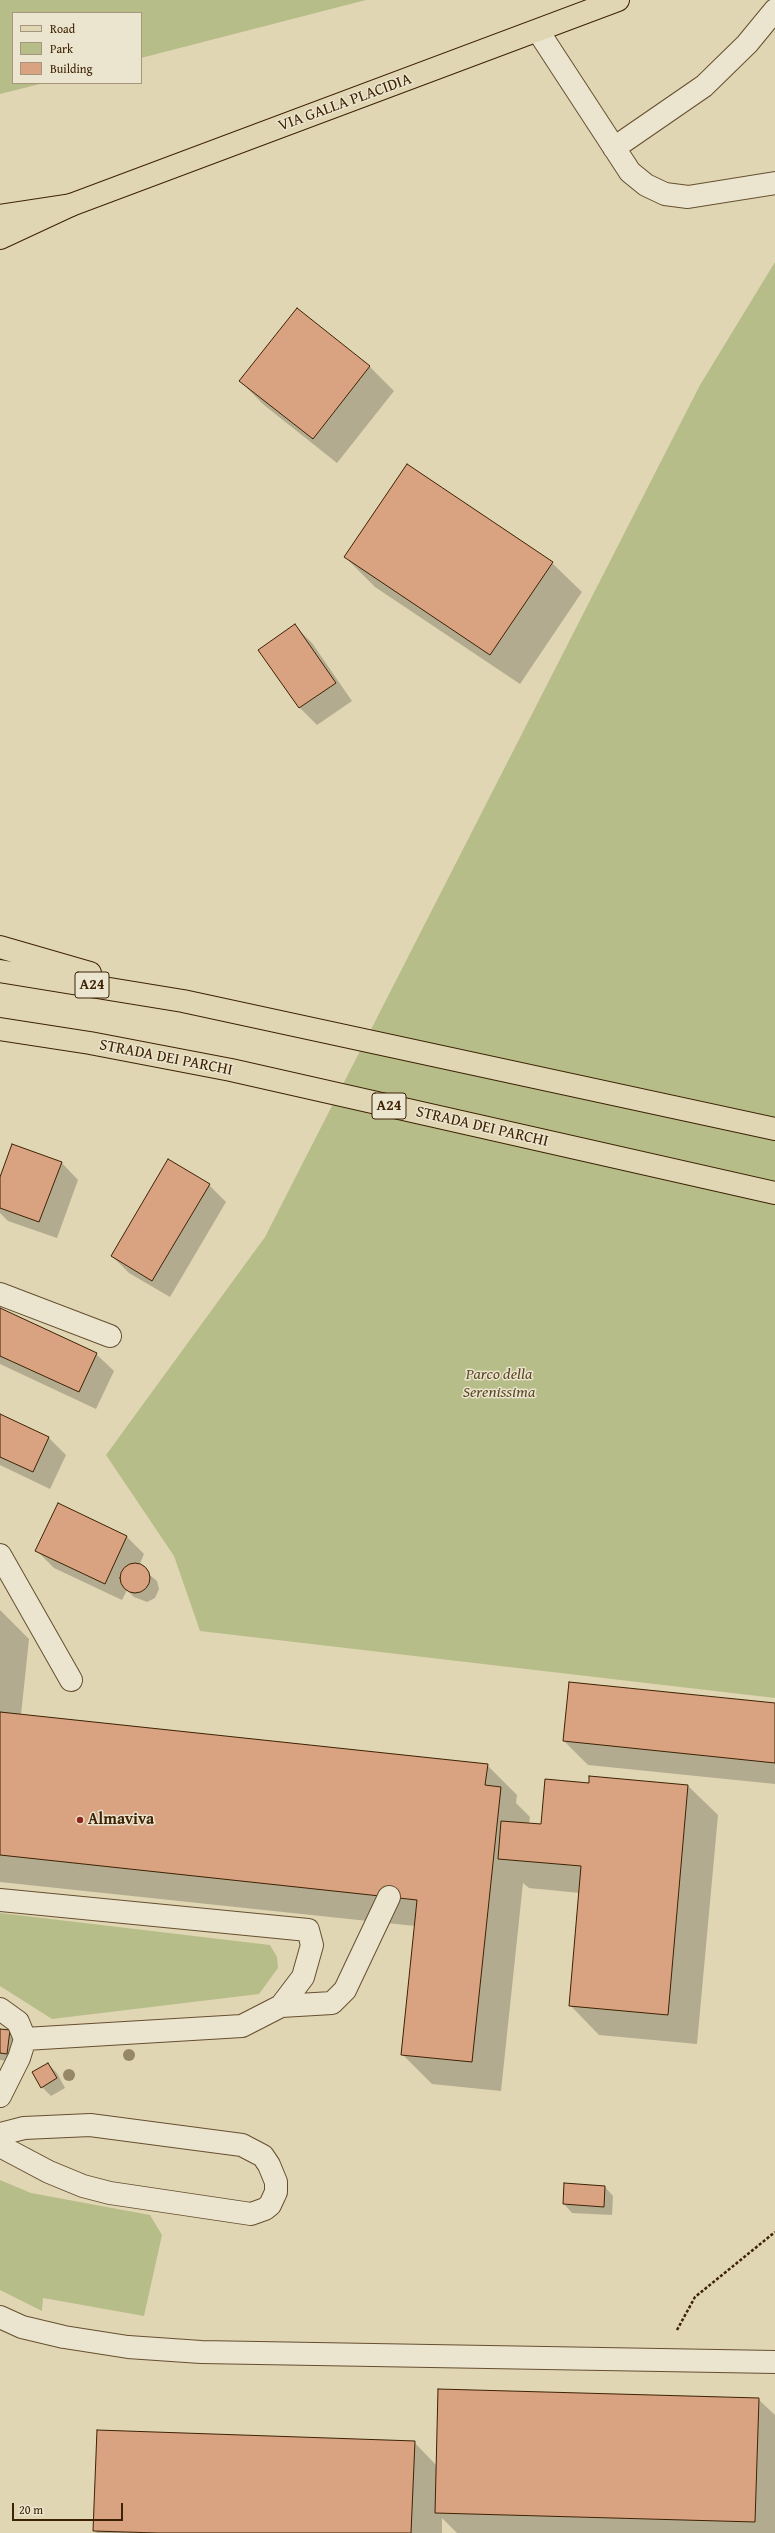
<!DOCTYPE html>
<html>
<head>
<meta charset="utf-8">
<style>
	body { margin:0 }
	#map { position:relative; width:775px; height:2533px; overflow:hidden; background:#e0d6b3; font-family:"Gentium Book Plus",serif }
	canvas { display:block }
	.legend { position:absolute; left:12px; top:12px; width:130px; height:72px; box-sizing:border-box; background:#ebe4ce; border:1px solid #a5967d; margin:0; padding:5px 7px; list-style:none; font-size:12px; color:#3d2204 }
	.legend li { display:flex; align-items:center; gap:8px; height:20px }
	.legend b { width:20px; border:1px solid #a5967d }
	.scale { position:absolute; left:12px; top:2503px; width:111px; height:18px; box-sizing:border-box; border:2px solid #3d2204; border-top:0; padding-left:5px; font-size:12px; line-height:14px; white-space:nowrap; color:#3d2204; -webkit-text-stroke:3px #ebe4ce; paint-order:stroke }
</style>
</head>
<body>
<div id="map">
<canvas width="775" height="2533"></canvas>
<ul class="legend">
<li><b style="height:5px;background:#e0d6b3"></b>Road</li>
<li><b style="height:11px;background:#b7bd89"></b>Park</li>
<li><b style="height:11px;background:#d9a280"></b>Building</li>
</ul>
<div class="scale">20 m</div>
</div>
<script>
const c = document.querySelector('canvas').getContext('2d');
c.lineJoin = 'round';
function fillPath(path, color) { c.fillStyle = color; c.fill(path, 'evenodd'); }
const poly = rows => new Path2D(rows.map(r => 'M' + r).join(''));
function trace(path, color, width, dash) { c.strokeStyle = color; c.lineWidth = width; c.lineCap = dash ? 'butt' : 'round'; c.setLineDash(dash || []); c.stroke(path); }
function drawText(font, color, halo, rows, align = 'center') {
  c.font = font + ' "Gentium Book Plus",serif'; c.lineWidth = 3; c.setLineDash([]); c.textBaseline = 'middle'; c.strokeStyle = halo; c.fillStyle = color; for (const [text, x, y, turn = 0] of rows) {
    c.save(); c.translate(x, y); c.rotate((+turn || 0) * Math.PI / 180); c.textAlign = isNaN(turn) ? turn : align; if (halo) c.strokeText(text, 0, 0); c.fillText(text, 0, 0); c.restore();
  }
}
const green = poly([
	[0,0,366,0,141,58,141,13,13,13,13,83,44,83,0,94],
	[775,262,775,1698,200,1631,174,1556,106,1455,265,1237,700,385],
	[0,1913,270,1945,277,1957,278,1968,259,1994,52,2019,0,1986],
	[0,2180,31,2193,150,2215,162,2235,144,2316,43,2298,42,2311,0,2290]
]);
const shadow = poly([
	[297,310,370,367,394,391,337,463,264,405,240,381],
	[345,557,552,563,582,592,520,684,375,587],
	[295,626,312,643,352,701,317,725,300,708,260,651],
	[61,1162,78,1180,57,1238,8,1221,0,1213,0,1180],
	[209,1185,226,1202,170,1297,129,1273,112,1256],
	[0,1309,96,1354,114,1371,96,1409,0,1364],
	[0,1415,49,1438,66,1455,50,1489,0,1465],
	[58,1505,127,1537,144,1554,139,1566,157,1581,159,1589,155,1598,147,1602,134,1597,127,1590,122,1600,54,1568,37,1551],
	[0,1610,29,1639,21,1715,487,1765,517,1795,516,1803,530,1817,529,1824,542,1826,590,1784,590,1777,688,1786,718,1815,697,2044,599,2035,570,2005,580,1893,529,1888,523,1883,501,2091,432,2084,402,2054,415,1926,0,1882],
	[775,1704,775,1784,588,1765,564,1741],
	[0,2030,10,2031,18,2040,16,2062,0,2060],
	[48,2064,57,2073,65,2088,51,2096,42,2087],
	[605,2187,613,2196,612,2215,572,2213,564,2204],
	[758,2399,775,2415,775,2533,457,2533,442,2518,442,2533,97,2533,94,2530,414,2442,437,2466]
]);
const building = poly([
	[297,308,370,366,313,439,239,381,297,308],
	[407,464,553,562,490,655,344,557,407,464],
	[295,624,336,683,299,708,258,650,295,624],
	[12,1144,62,1162,39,1222,0,1208,0,1177,12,1144],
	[168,1159,210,1184,152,1281,111,1256,168,1159],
	[0,1308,97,1353,79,1392,0,1356,0,1308],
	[0,1414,49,1437,33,1472,0,1457,0,1414],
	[58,1503,127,1536,105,1584,35,1551,58,1503],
	'120 1578a15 15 0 1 1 30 0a15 15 0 1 1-30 0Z',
	[569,1682,775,1703,775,1763,563,1741,569,1682],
	[0,1712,488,1764,485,1785,501,1787,472,2062,401,2055,417,1900,0,1855,0,1712],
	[589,1776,688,1785,668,2015,569,2006,581,1866,498,1859,501,1821,541,1824,545,1779,589,1783,589,1776],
	[0,2029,10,2030,7,2054,0,2053,0,2029],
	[48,2063,57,2078,41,2088,32,2072,48,2063],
	[564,2183,605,2186,604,2207,563,2204,564,2183],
	[438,2389,759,2398,755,2522,435,2513,438,2389],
	[97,2430,415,2441,411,2533,158,2533,93,2531,97,2430]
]);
const path = poly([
	[677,2330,695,2297,775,2232]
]);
const minor = poly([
	[538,31,630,172,646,185,665,194,688,197,775,183],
	[614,148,704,86,747,44,775,10],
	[0,1294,110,1336],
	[0,1555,71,1680],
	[0,1900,308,1930,312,1945,303,1977,281,2006,242,2026,25,2039],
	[281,2006,332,2003,345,1990,389,1897],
	[0,2009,18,2022,25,2039,19,2058,0,2096],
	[0,2134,24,2128,90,2125,242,2145,263,2156,269,2165,276,2182,276,2192,270,2205,265,2209,251,2214,110,2193,83,2186,49,2172,0,2146],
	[0,2317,22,2327,64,2337,128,2347,201,2352,775,2362]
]);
const major = poly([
	[0,216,71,205,618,0]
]);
const highway = poly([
	[0,238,71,205],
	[0,947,90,973],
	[0,971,183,1001,775,1129],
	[0,1029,90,1043,231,1070,775,1193]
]);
const trees = [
	[129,2055],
	[69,2075]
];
const markers = [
	[80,1820,4,"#8f2418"]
];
const shields = [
	[92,985,34],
	[389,1106,34]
];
const shieldNames = [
	["A24",92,985],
	["A24",389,1106]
];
const streetNames = [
	["VIA GALLA PLACIDIA",345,103,-20],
	["STRADA DEI PARCHI",166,1058,11],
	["STRADA DEI PARCHI",482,1127,13]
];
const parkNames = [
	["Parco della",499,1375],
	["Serenissima",499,1393]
];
const poiNames = [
	["Almaviva",88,1820]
];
fillPath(green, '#b7bd89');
fillPath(shadow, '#0003');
fillPath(building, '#d9a280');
trace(building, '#3d2204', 1);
trace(minor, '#664f30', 24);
trace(major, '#3d2204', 24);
trace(highway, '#3d2204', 24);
trace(path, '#3d2204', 2.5, [3, 2]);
trace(minor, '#ebe4ce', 22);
trace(major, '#e0d6b3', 22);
trace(highway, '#e0d6b3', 22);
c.fillStyle = '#978865';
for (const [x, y] of trees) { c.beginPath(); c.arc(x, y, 6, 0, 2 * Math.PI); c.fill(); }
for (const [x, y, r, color] of markers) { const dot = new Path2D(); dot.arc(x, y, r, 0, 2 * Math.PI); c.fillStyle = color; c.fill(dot); trace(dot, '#ebe4ce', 1.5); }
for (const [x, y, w] of shields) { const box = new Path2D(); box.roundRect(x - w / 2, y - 13, w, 26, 3); c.fillStyle = '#ebe4ce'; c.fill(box); trace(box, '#3d2204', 1); }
drawText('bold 15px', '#3d2204', null, shieldNames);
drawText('16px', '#3d2204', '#ebe4ce', streetNames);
drawText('italic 16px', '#5c4925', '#ebe4ce', parkNames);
drawText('bold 16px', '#3d2204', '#ebe4ce', poiNames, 'left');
</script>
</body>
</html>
